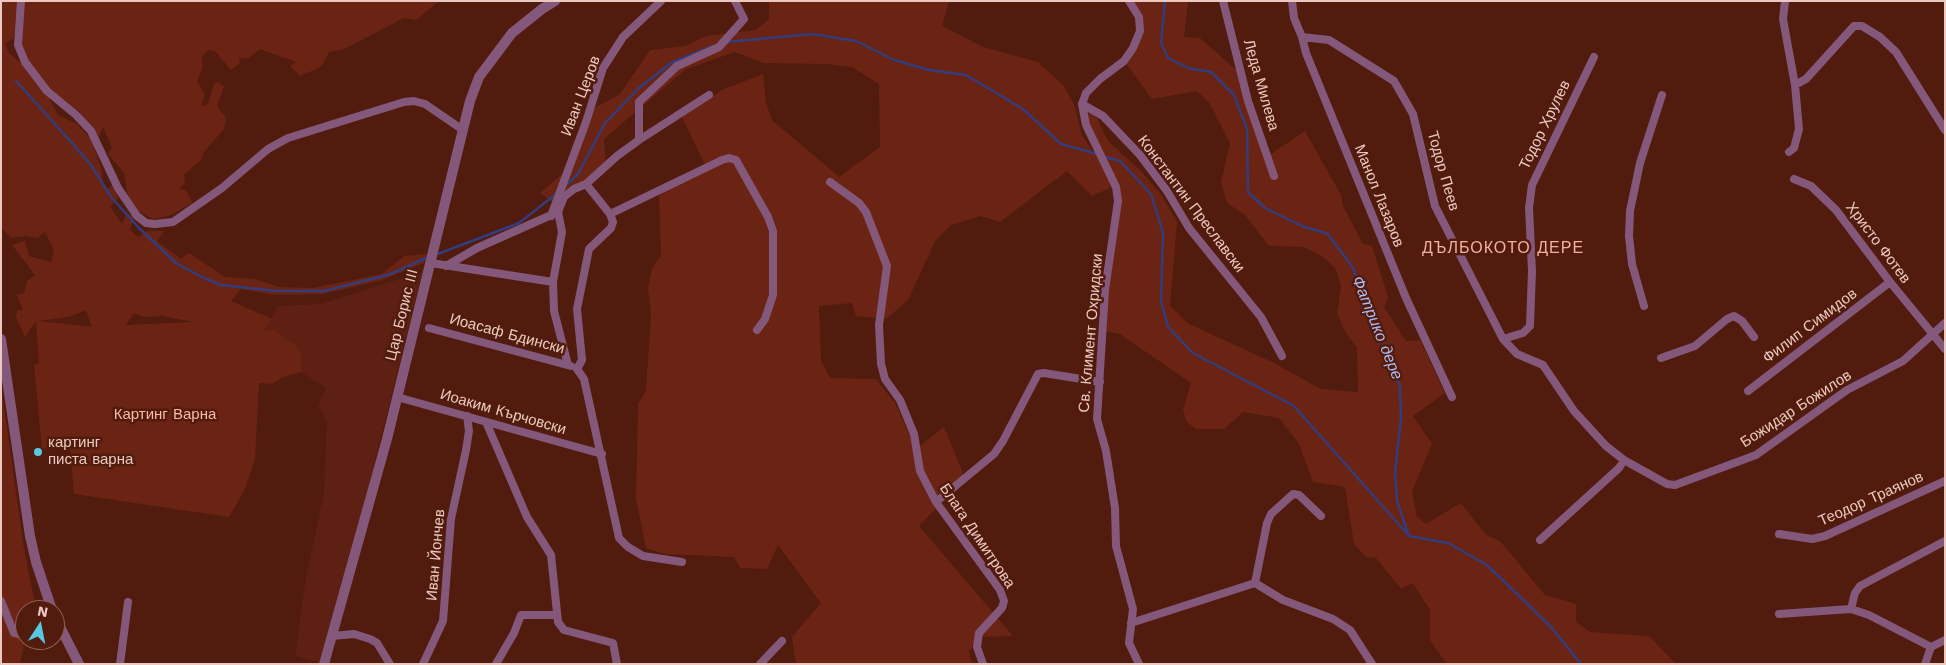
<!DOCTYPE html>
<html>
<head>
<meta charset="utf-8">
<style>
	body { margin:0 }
	#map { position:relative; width:1946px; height:665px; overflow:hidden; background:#511b0e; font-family:"Work Sans",sans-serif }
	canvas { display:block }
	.frame { position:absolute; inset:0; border:2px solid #ecc9c0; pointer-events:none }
	.north { position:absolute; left:15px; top:600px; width:50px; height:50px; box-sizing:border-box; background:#511b0e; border:1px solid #8f6155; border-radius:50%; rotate:11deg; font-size:14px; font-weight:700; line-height:20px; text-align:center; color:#ecc9c0 }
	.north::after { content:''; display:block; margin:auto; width:18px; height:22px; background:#57c9e2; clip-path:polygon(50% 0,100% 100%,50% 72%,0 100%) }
</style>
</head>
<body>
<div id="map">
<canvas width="1946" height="665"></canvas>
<div class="frame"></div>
<div class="north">N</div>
</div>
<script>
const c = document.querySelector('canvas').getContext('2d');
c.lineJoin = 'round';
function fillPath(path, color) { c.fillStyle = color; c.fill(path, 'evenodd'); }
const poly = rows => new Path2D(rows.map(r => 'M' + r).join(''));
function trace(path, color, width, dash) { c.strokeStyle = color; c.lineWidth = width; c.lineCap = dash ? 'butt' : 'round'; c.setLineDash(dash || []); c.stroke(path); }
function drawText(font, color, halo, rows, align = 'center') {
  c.font = font + ' "Work Sans",sans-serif'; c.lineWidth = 5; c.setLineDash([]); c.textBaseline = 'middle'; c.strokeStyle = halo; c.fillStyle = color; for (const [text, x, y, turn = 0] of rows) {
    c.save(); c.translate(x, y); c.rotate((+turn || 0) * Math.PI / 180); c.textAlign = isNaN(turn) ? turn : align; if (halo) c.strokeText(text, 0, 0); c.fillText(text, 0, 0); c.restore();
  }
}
const built = poly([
	[422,272,359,524,319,662,295,656,306,577,324,493,327,421,318,406,326,388,301,372,301,356,275,330,263,331,272,319,277,306,321,304]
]);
const green = poly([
	[1,1,18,1,14,38,5,44,9,53,24,66,48,96,58,115,77,124,91,139,101,167,103,184,108,189,113,184,118,198,110,207,122,224,127,213,134,217,130,230,138,237,148,231,164,231,157,241,181,259,189,253,225,277,255,279,279,287,312,288,382,274,404,256,427,254,424,263,382,280,349,288,322,294,275,295,241,289,231,301,272,319,264,330,275,330,287,341,295,343,301,356,301,372,283,377,272,384,259,383,255,460,244,491,229,517,74,494,70,446,42,449,34,365,39,363,36,321,25,337,16,317,17,310,23,310,17,295,24,293,27,281,35,275,12,245,25,241,29,256,51,262,54,250,45,232,37,238,26,236,11,238,1,227],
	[86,310,92,327,39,321,69,317],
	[134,313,144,317,163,316,193,322,126,325],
	[22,1,439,1,416,20,404,18,344,49,329,52,321,67,300,76,290,66,296,62,260,49,249,58,239,58,240,63,231,70,215,51,208,50,201,58,203,66,197,81,205,94,201,106,208,104,214,84,219,82,224,87,217,106,226,118,224,129,204,152,201,160,184,175,185,183,179,189,186,190,192,203,169,216,153,219,138,211,128,198,124,173,108,154,112,148,103,127,98,139,82,119,79,111,71,108,48,90,26,60,20,43],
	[769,1,949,1,942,26,983,47,1038,62,1063,85,1074,104,1082,136,1104,167,1112,187,1092,196,1067,171,1000,222,981,216,951,225,935,241,908,300,886,319,856,316,852,303,819,306,821,361,830,378,876,379,895,403,916,449,944,427,965,478,919,526,1013,636,979,637,969,652,972,664,796,664,792,637,821,603,778,545,767,569,740,568,734,557,665,554,646,548,636,499,638,404,646,391,651,313,648,288,652,268,661,255,659,195,707,169,682,117,722,90,763,74,766,103,772,120,839,177,880,147,879,84,852,67,827,64,763,63,735,52,686,69,604,139,606,166,557,205,540,193,562,174,577,155,589,111,620,94,650,50,685,46,706,36,755,30,769,20],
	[1129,1,1188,1,1184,37,1200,38,1244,77,1268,156,1305,131,1341,195,1343,206,1363,244,1372,246,1388,297,1384,307,1406,341,1420,340,1445,393,1413,416,1432,444,1412,491,1417,517,1426,524,1461,503,1486,535,1500,541,1545,595,1576,604,1576,622,1590,632,1649,636,1676,664,1447,664,1430,640,1430,610,1413,583,1401,589,1376,558,1366,557,1354,544,1345,487,1313,482,1299,444,1279,418,1243,412,1224,429,1196,429,1187,422,1183,410,1191,383,1120,334,1104,331,1118,201,1082,112,1095,115,1108,141,1141,171,1162,196,1177,222,1170,306,1189,324,1272,362,1321,389,1358,392,1357,348,1346,333,1337,313,1341,287,1336,269,1322,256,1304,247,1269,246,1245,215,1227,203,1221,182,1230,143,1210,104,1197,91,1152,99,1124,61,1133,48,1139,17],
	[1,385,23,543,34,599,32,610,25,610,25,639,20,664,1,664]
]);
const stream = poly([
	[1165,1,1161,43,1168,58,1188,68,1211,72,1234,95,1247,129,1248,192,1265,208,1302,226,1328,234,1353,268,1400,387,1401,417,1395,473,1397,501,1409,536,1448,543,1487,565,1551,627,1581,664],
	[727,42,812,34,856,41,894,60,929,70,966,75,1023,109,1061,144,1097,154],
	[16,81,73,144,91,165,111,197,138,227,177,264,204,278,221,285,277,291,324,291,391,274,428,257],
	[1102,156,1120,161,1151,194,1163,233,1161,301,1168,327,1193,353,1294,406,1409,536],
	[565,186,578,174,605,123,638,89,671,63,710,47],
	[435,255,519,223,556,194]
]);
const minor = poly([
	[21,1,18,45,25,62,47,91,76,115,91,131,118,188,137,216,146,223,155,224,173,222,222,188,268,149,288,138,404,102,414,101,425,104,463,130],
	[1129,1,1139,17,1140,31,1133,48,1124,61,1100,79,1086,93,1082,104,1086,125,1116,187,1118,201,1105,290,1097,419,1106,451,1115,508,1116,546,1133,609,1129,643,1139,664],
	[1223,1,1248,101,1274,176],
	[1292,1,1294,18,1302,37,1306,53,1406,298,1452,397],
	[1785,1,1783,19,1795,85,1799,129,1794,148,1789,152],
	[1302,37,1329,40,1394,81,1413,114,1435,206,1503,339,1517,354,1543,365,1574,411,1606,446,1624,460,1667,484,1675,485,1756,455,1847,390,1903,361,1945,323],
	[1795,85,1806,79,1854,26,1862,26,1880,37,1896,52,1945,130],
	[1082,104,1103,116,1140,155,1167,191,1189,228,1261,317,1282,356],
	[639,140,639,102,677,66,719,47,744,19,735,1],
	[1794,179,1811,186,1836,210,1890,282,1945,349],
	[830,182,859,203,866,212,887,266,879,325,881,364,885,379,900,400,914,434,920,471,936,502,1000,590,1004,601,1002,608,979,633,977,647,983,664],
	[558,212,562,232,553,282,554,311,568,365],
	[610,214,722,160,729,158,736,160,768,217,773,231,773,295,765,319,757,330],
	[551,216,586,122,603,68,623,37,661,1],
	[431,263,553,282],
	[446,266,477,248,558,212,564,197,574,189,586,184,617,156,639,140,709,95],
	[1644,306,1632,264,1629,236,1630,211,1640,163,1662,95],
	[429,328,571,366],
	[1503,339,1523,333,1530,326,1532,271,1529,208,1532,185,1594,57],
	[1661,358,1695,346,1727,319,1734,316,1742,321,1754,337],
	[577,369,584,379,619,538,628,547,643,556,682,562],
	[577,369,582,360,577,309,589,249,611,228,613,222,610,214,586,184],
	[1748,391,1890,282],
	[397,397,602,454],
	[486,422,527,517,551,555,558,622,564,630,613,643,617,664],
	[936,502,994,454,1003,441,1038,374,1044,373,1100,382],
	[1779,534,1812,539,1825,536,1945,481],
	[1540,540,1619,468,1624,460],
	[1255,583,1283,600,1333,619,1350,630,1372,664],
	[1,601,14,633,25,636],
	[1851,609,1855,593,1860,586,1945,541],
	[41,610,49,602],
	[1779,614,1851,609,1869,615,1931,647],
	[1131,623,1255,583,1267,523,1271,514,1293,494,1299,495,1321,516],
	[332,636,354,634,370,639,377,643,390,664],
	[120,664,128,602],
	[423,664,443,621,451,519,466,450,469,431,467,416],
	[496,664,514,633,521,615,557,615],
	[760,664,782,641],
	[1925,664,1931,647,1945,640]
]);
const tertiary = poly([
	[1,339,30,536,36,562,52,610],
	[55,617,79,664],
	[324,664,387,439,470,101,479,77,512,33,542,9,555,1]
]);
const markers = [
	[38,452,5,"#57c9e2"]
];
const streetNames = [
	["Леда Милева",1261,85,74],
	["Иван Церов",581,96,-69],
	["Тодор Хрулев",1545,125,-64],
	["Тодор Пеев",1443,171,74],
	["Манол Лазаров",1379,196,68],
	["Константин Преславски",1191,204,53],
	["Христо Фотев",1878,243,53],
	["Цар Борис III",402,315,-76],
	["Филип Симидов",1810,326,-37],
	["Св. Климент Охридски",1091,333,-85],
	["Иоасаф Бдински",507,334,15],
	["Божидар Божилов",1796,409,-33],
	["Иоаким Кърчовски",503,412,16],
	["Теодор Траянов",1871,499,-24],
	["Блага Димитрова",977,536,56],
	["Иван Йончев",436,555,-85]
];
const parkNames = [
	["Картинг Варна",165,415]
];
const poiNames = [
	["картинг",48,443],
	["писта варна",48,460]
];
const neighbourhoodNames = [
	["ДЪЛБОКОТО ДЕРЕ",1503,248]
];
const waterNames = [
	["Фатрико дере",1377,328,68]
];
fillPath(built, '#5e2013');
fillPath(green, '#6b2413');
trace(stream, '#333c7c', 2.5);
trace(minor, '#84587b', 8);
trace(tertiary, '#84587b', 10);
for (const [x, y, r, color] of markers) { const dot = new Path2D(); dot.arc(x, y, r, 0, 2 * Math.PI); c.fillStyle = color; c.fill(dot); trace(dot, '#511b0e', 2); }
drawText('15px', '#ecc9c0', '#511b0e', streetNames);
drawText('15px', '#fcb8a7', '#511b0e', parkNames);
drawText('15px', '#ecc9c0', '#511b0e', poiNames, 'left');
c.letterSpacing = '1px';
drawText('16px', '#f4b09e', '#511b0e', neighbourhoodNames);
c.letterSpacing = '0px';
drawText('italic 16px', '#b0bdf7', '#511b0e', waterNames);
</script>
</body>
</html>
